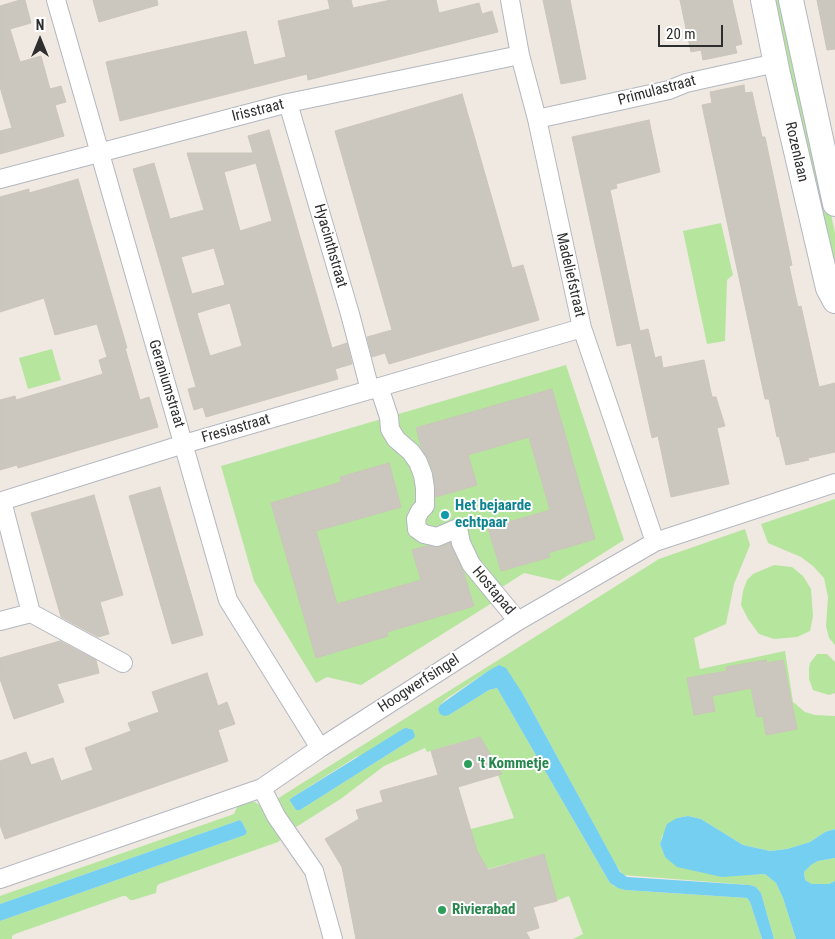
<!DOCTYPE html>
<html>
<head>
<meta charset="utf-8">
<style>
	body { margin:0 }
	#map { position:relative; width:835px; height:939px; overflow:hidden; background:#efe9e1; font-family:"Roboto Condensed",sans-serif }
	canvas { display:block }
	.north { position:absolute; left:15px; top:15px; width:50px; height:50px; -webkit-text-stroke:4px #fff; paint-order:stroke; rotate:0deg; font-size:14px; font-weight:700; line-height:20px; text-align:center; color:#2e2e2e }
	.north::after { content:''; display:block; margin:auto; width:18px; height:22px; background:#2e2e2e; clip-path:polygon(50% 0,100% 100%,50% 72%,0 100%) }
	.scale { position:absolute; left:658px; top:25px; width:65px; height:22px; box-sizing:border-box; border:2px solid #2e2e2e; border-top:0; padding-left:6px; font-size:15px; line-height:18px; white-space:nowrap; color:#2e2e2e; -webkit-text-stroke:4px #fff; paint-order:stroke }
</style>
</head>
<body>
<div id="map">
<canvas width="835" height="939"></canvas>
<div class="north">N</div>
<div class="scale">20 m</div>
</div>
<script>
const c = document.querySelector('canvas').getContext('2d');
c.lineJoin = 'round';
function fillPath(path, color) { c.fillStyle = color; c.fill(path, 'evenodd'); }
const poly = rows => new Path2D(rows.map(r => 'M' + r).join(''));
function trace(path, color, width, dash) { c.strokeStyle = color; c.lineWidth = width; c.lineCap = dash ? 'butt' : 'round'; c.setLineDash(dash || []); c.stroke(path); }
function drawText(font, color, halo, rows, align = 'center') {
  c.font = font + ' "Roboto Condensed",sans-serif'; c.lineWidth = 4; c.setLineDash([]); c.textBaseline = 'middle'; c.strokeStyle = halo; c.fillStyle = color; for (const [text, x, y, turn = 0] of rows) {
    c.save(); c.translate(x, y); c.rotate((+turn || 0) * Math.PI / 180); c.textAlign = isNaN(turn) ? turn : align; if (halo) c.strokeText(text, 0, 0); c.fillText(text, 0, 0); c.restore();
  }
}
const green = poly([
	[770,0,785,0,835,233,835,289],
	[721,223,733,275,727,280,725,341,707,344,683,231],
	[52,349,61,380,28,389,19,358],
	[566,365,624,540,559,581,524,573,488,596,492,603,361,685,327,677,316,683,254,581,221,466],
	[835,499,835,645,829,638,826,626,828,597,824,578,813,566,801,557,768,543,761,524],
	[745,529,750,545,734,584,726,624,694,638,700,669,785,651,793,702,805,712,815,715,835,716,835,829,825,832,810,842,787,849,770,851,743,845,701,819,688,816,677,818,662,836,660,844,665,857,750,875,765,874,776,883,783,898,796,939,774,939,761,893,756,887,750,885,623,875,616,865,523,694,499,666,488,671,446,699,440,705,438,709,449,715,489,690,497,688,610,883,614,886,625,890,747,898,750,902,762,939,573,939,583,934,569,896,553,902,540,855,488,869,473,852,467,830,514,818,498,775,476,738,427,752,425,748,384,766,342,798,293,829,277,799,659,559],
	[414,738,300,810,296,810,290,801,290,799,293,797,356,757],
	[774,565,792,567,803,576,811,589,813,616,810,631,797,637,774,639,759,634,748,619,741,605,743,591,747,580,753,574],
	[817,654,827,654,835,662,835,693,829,695,813,690,809,679,809,668,810,663],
	[247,802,255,802,262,807,282,839,278,842,159,884,157,886,156,893,133,900,130,900,126,896,123,896,15,934,12,936,12,939,0,939,0,921,245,835,247,832,242,822,240,820,0,904,0,896,234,814,238,805],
	[835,858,835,881,829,884,812,884,805,880,804,872,811,865,818,861]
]);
const water = poly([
	[499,665,506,668,523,694,620,872,627,877,750,885,756,887,761,893,774,939,762,939,750,902,747,898,625,890,618,888,610,883,497,688,489,690,449,715,444,716,440,714,438,709,440,705,488,671],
	[406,728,413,730,415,736,414,738,300,810,296,810,290,801,290,799,293,797,403,729],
	[688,816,701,819,743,845,770,851,787,849,810,842,825,832,835,829,835,858,818,861,811,865,804,872,805,880,812,884,829,884,835,881,835,939,796,939,783,898,776,883,765,874,722,877,677,867,665,857,660,844,667,824,677,818],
	[240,820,242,822,247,832,245,835,0,921,0,904]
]);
const building = poly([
	[20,0,25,0,31,23,10,29,20,62,41,56,50,89,61,86,66,102,55,105,64,136,0,154,0,131,12,128,0,87,0,6,20,0],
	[93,0,157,0,158,5,99,22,93,0],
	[328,0,351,0,353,8,391,0,436,0,439,13,479,3,482,14,492,11,498,32,308,80,307,74,120,121,106,62,246,31,254,65,286,57,278,21,330,9,328,0],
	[543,0,570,0,586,79,561,84,543,0],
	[680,0,732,0,742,44,735,46,737,53,703,60,701,50,691,52,680,0],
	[817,0,835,0,835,49,827,50,817,0],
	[744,85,745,93,752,92,762,137,765,137,792,265,789,266,798,307,801,306,819,387,835,383,835,452,808,458,809,460,786,465,779,436,777,437,769,399,765,399,702,105,712,103,710,92,744,85],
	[462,94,512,268,523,265,539,320,389,364,385,353,372,357,367,337,392,330,335,131,462,94],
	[649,120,660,172,616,184,617,188,610,190,640,331,648,329,655,358,661,356,663,368,704,360,712,397,716,397,725,426,717,428,729,484,671,497,658,436,652,438,631,343,617,346,572,137,649,120],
	[269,130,332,348,347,343,352,364,335,369,338,379,206,417,203,407,194,410,188,389,196,387,133,169,154,163,170,219,204,210,187,153,253,153,248,136,269,130],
	[256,163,272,221,240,231,224,172,256,163],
	[214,248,225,285,192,294,181,257,214,248],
	[230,303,242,346,210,356,197,313,230,303],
	[78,179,127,348,125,348,140,400,149,397,158,427,18,468,17,465,0,470,0,400,15,396,16,400,103,374,99,360,107,357,97,324,55,335,44,298,0,312,0,197,29,189,29,193,78,179],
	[552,389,595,539,548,553,550,557,501,571,488,528,550,510,529,437,468,455,477,485,436,497,433,471,428,458,422,450,416,428,552,389],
	[389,463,401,507,316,531,337,604,421,580,412,550,427,546,441,547,450,543,463,571,474,606,387,632,388,636,316,658,271,503,341,482,340,477,389,463],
	[160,487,203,635,172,644,129,496,160,487],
	[94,495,123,595,100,602,109,634,98,637,61,617,31,513,94,495],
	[60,641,96,660,99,673,57,684,64,702,14,719,0,679,0,658,60,641],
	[766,660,767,663,783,660,797,729,766,735,763,716,757,717,751,688,712,696,715,711,694,715,687,678,727,671,726,667,766,660],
	[207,673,218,706,227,702,235,724,218,730,228,761,5,839,0,825,0,761,26,752,31,765,53,758,61,781,93,770,85,748,131,731,128,723,159,712,152,692,207,673],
	[480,737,502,774,458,787,477,851,488,870,544,854,557,901,533,907,539,928,526,932,530,939,356,939,342,867,325,839,359,819,356,810,383,802,380,791,438,775,431,751,480,737]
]);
const street = poly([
	[56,0,228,600,320,748],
	[510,0,520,55,537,119,582,328,655,542],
	[288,103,350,314,370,390],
	[537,119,669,90,686,83,776,63],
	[0,179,288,103,520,55],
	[379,387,389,417,390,429,396,439,411,452,418,462,423,475,425,488,425,506,420,511,416,519,417,529,424,534,437,537,458,528,461,543,471,564,518,621],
	[31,613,123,663],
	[0,621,31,613,2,501,184,444,582,328],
	[262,788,276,816,314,871,333,939],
	[0,879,262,788,320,748,518,621,655,542,835,483]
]);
const secondary = poly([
	[763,0,778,74,828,288,835,301],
	[791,0,835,204]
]);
const markers = [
	[445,515,5,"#0f9aa8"],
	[468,764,5,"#2e9e5b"],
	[442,910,5,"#2e9e5b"]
];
const streetNames = [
	["Primulastraat",657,91,-15],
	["Irisstraat",258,111,-14],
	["Rozenlaan",796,152,77],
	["Hyacinthstraat",330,246,74],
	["Madeliefstraat",570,275,77],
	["Geraniumstraat",166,384,73],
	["Fresiastraat",236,429,-16],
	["Hostapad",493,591,50],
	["Hoogwerfsingel",419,684,-33]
];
const cultureNames = [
	["Het bejaarde",455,506],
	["echtpaar",455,523]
];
const leisureNames = [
	["'t Kommetje",478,764],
	["Rivierabad",452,910]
];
fillPath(green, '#b6e59e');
fillPath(water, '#75cff0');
fillPath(building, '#cbc7bf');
trace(building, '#cbc5ba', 1);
trace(street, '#b4b7c1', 20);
trace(secondary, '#b4b7c1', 26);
trace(street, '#fff', 18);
trace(secondary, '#fff', 24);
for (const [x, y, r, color] of markers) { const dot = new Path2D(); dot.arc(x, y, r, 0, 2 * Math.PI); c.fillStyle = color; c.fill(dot); trace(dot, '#fff', 2); }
drawText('15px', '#2e2e2e', '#fff', streetNames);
drawText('bold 15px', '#0d838f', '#fff', cultureNames, 'left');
drawText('bold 15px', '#27864d', '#fff', leisureNames, 'left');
</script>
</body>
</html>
